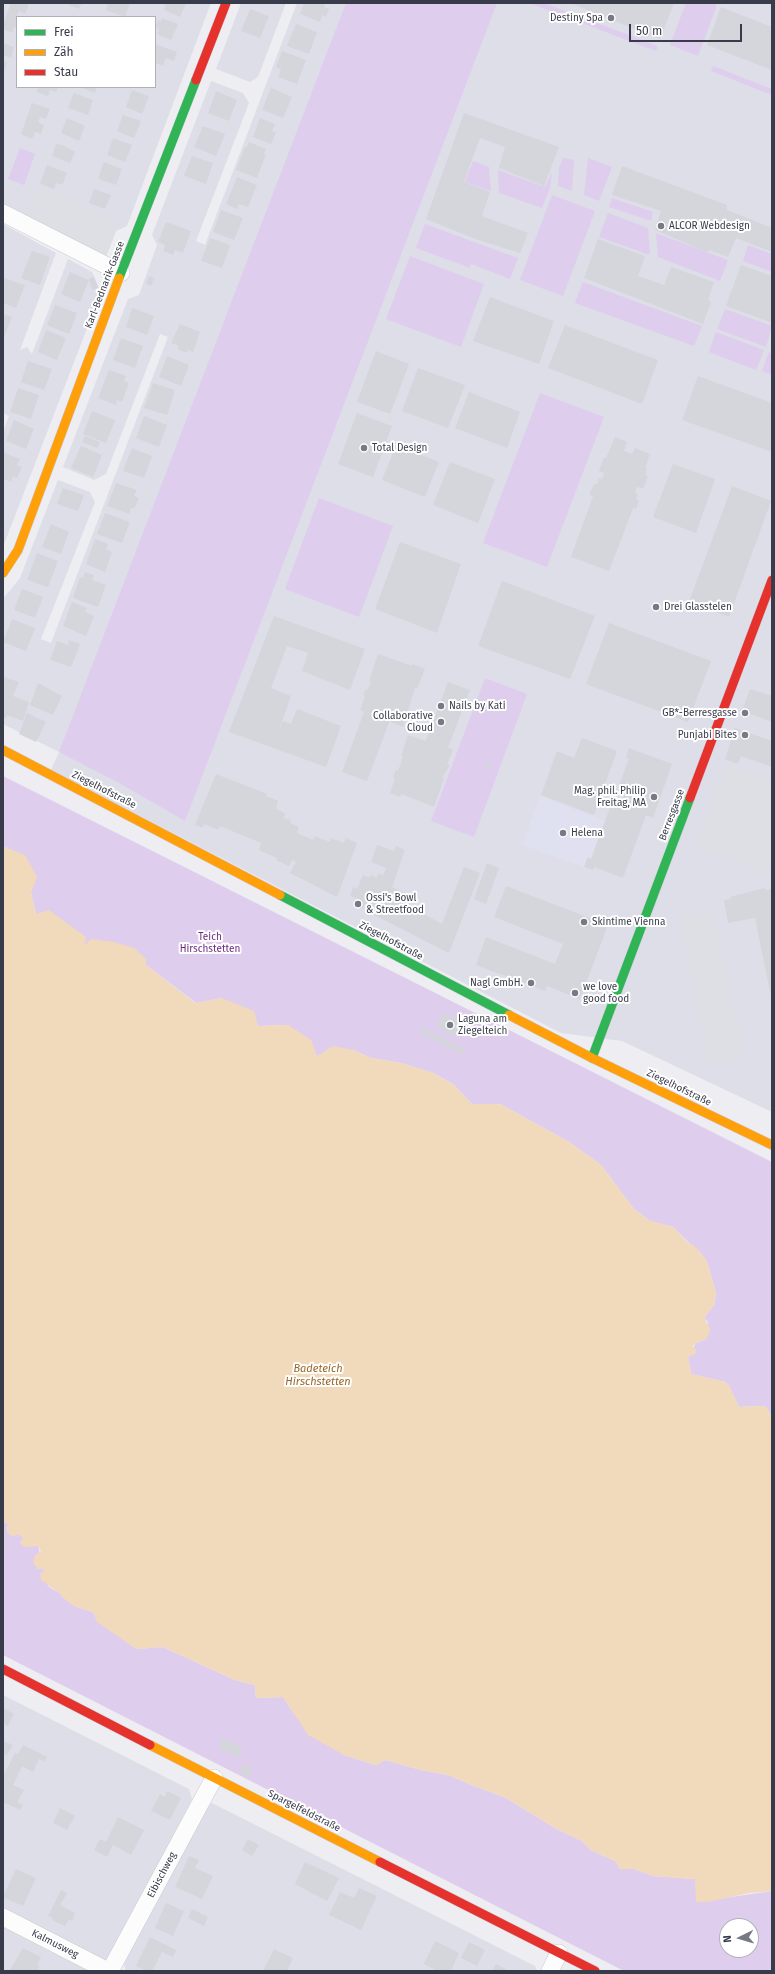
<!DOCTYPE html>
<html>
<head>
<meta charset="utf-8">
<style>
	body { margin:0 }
	#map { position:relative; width:775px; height:1974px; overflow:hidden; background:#ededf2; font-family:"Fira Sans",sans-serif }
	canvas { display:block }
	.frame { position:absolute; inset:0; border:4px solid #383c4a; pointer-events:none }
	.legend { position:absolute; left:16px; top:16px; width:140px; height:72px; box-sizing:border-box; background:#fff; border:1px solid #afb1b7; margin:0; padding:5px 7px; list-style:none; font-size:12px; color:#383c4a }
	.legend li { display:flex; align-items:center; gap:8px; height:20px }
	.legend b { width:20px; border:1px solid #afb1b7 }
	.north { position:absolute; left:719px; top:1918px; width:40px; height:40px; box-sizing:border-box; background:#fff; border:1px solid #afb1b7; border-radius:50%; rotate:265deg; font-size:11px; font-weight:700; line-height:16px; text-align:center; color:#383c4a }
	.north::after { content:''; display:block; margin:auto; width:14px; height:18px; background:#777a85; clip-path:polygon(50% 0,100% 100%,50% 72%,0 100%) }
	.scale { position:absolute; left:629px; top:24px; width:113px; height:18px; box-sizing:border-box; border:2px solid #383c4a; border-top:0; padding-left:5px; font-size:12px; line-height:14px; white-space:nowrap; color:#383c4a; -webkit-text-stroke:3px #fff; paint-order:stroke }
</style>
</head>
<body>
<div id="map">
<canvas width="775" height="1974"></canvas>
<div class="frame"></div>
<ul class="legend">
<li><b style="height:5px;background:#30b455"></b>Frei</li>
<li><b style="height:5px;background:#ff9f0a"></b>Zäh</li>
<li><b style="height:5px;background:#e5322d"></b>Stau</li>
</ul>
<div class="north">N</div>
<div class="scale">50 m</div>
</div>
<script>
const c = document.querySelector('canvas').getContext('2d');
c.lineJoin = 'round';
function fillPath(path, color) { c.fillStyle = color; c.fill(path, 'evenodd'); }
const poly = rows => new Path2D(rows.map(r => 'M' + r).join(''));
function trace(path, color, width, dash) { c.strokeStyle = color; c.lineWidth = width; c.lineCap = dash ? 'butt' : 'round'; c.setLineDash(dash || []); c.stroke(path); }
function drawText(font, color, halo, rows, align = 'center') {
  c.font = font + ' "Fira Sans",sans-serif'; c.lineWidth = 4; c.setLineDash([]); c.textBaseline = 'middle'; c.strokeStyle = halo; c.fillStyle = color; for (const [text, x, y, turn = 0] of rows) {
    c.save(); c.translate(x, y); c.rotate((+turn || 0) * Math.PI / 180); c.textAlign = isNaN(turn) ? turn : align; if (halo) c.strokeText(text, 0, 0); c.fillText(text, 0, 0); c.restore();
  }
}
const residential = poly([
	[3,3,211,3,127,226,116,231,106,257,3,205],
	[17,17,155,17,155,87,17,87],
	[241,3,286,3,258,77,250,82,216,69],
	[297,3,772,3,772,1112,622,1041,561,1033,51,770,59,752,3,724,3,599,20,578,58,480,90,492,95,502,41,639,51,643,168,337,160,334,106,474,94,480,63,467,128,299,139,295,157,245,152,235,211,81,243,93,249,103,196,241,205,245],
	[3,224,56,253,20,350,27,347,32,354,68,259,92,272,101,292,3,547,3,432,9,416,3,413],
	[3,1695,189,1789,192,1799,111,1959,102,1961,3,1910],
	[212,1803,535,1966,537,1971,126,1971,124,1964,204,1806],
	[3,1926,91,1971,3,1971]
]);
const education = poly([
	[540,796,605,821,591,858,587,857,584,867,522,845]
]);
const green = poly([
	[346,3,497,3,185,821,121,784,59,752],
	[529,3,544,3,658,46,656,51],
	[686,3,711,3,717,5,698,56,670,45],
	[713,66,772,89,772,95,711,71],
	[20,148,35,154,24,185,8,179],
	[563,158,574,160,572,191,558,186,559,168],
	[588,158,612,167,599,201,584,195],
	[473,161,489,167,491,191,465,182],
	[498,170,545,187,552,172,550,188,542,208,499,193],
	[552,195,595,211,563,296,520,280],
	[612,198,653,212,651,221,609,207],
	[608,213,648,228,650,255,599,237],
	[425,224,518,258,510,279,471,264,470,268,416,248],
	[656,233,728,260,720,281,658,257],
	[748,245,772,254,772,272,743,261],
	[410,256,484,284,461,347,386,319],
	[583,282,702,326,694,346,575,303],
	[725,309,772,326,766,347,717,329],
	[716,332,764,350,756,370,709,352],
	[769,352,772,353,772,375,762,371],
	[540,393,604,417,547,567,483,543],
	[319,498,393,526,359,617,285,589],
	[485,678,527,694,474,837,431,821],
	[3,776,772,1162,772,1416,765,1406,739,1407,729,1386,725,1382,691,1374,688,1357,696,1343,706,1339,708,1322,704,1318,714,1305,716,1293,707,1262,700,1252,690,1244,673,1227,650,1221,634,1209,601,1165,569,1142,500,1104,472,1104,453,1084,433,1073,401,1063,371,1058,353,1050,317,1056,288,1025,258,1026,222,998,196,1003,146,965,85,945,36,914,31,893,6,847,3,848],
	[3,1521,8,1524,7,1532,13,1536,18,1534,38,1546,48,1586,61,1594,74,1606,93,1612,136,1649,163,1647,235,1680,255,1685,256,1698,283,1697,295,1715,344,1755,376,1765,385,1760,421,1770,449,1775,469,1784,506,1798,555,1828,582,1841,591,1850,615,1861,620,1869,634,1869,653,1876,695,1879,697,1902,772,1891,772,1971,624,1971,3,1655],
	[727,1926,751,1926,751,1950,727,1950]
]);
const parking = poly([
	[35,186,120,219,106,257,24,217],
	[727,765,772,781,772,861,767,874,696,848],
	[714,911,744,1059,709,1066,680,918]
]);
const water = poly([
	[5,847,25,855,37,877,31,893,36,914,49,910,86,937,85,945,91,939,114,942,134,948,146,959,146,965,195,1003,222,998,254,1011,258,1026,288,1025,311,1040,317,1056,333,1046,353,1050,371,1058,401,1063,433,1073,453,1084,472,1104,500,1104,569,1142,601,1165,634,1209,650,1221,673,1227,689,1244,692,1244,700,1252,707,1262,716,1293,714,1305,704,1318,710,1328,709,1334,706,1339,696,1343,692,1347,696,1349,696,1353,688,1357,691,1374,725,1382,729,1385,739,1407,765,1406,772,1416,772,1891,749,1893,708,1902,696,1902,695,1879,653,1876,634,1869,620,1869,615,1861,591,1850,582,1841,555,1828,506,1798,469,1784,449,1775,421,1770,385,1760,376,1765,344,1755,308,1735,283,1697,256,1698,255,1685,235,1680,163,1647,136,1649,97,1622,93,1612,74,1606,62,1597,61,1594,41,1580,40,1573,44,1572,44,1569,38,1569,33,1563,35,1555,41,1552,38,1546,24,1547,20,1543,23,1538,18,1534,13,1537,7,1532,8,1524,3,1521,3,848]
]);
const building = poly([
	[11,3,29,4,25,14,19,11,16,18,17,28,14,27,12,33,3,29,3,24],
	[70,3,82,3,79,9,69,5],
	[108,3,130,3,125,17,106,10],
	[166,3,186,3,180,17,164,10],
	[304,3,325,3,324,7,329,9,326,17,322,15,320,22,300,14],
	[570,3,674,3,660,39],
	[721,7,772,27,772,70,707,45],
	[250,9,269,16,260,38,241,31],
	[162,18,178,24,171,40,157,34,159,30,155,27,158,20,161,21],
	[296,24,317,32,309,54,287,46],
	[3,43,14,47,11,58,3,55],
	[155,44,177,52,174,61,166,58,163,66,155,63],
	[282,51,306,60,297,84,278,77,281,69,276,67],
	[3,61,7,62,3,74],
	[38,87,58,87,56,92,50,90,48,96,37,92],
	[80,87,97,87,95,93],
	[271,88,292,97,283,118,262,110],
	[132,90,149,96,142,114,126,107],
	[216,91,237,100,229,121,208,113],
	[74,93,93,100,88,115,68,108],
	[32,103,50,109,46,119,40,117,38,122,44,125,41,134,35,132,32,139,21,134],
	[464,113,559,147,544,186,499,168,505,147,480,138,464,182,490,192,482,216,528,233,520,253,475,239,426,219],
	[123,115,141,121,134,138,117,131],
	[67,118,85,126,79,141,61,133],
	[260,118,275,124,272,131,276,132,271,144,253,137],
	[203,126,225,134,216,156,194,147],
	[113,138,132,145,125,162,107,155],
	[249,142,266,149,264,154,266,154,257,178,236,170,245,147,247,147],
	[56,144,63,145,75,152,70,163,52,156],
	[192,156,213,163,206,184,184,176],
	[104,162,122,169,116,185,98,179],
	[47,165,67,173,62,185,56,183,54,189,40,184],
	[622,166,727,205,727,210,772,228,772,252,736,238,728,257,709,250,707,252,655,230,661,211,612,195],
	[237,177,257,185,248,207,239,204,237,209,226,204],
	[94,189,111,195,105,209,89,203],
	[221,210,243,218,234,240,213,232],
	[166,222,191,231,183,253,175,250,173,255,163,251,165,245,158,242],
	[210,238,230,245,222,268,201,261],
	[598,239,645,256,638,276,664,285,671,267,714,282,708,300,711,302,703,324,584,278],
	[32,251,50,257,40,285,21,278],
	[741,265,772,276,772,323,726,306],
	[70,272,89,280,80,302,61,294],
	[149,276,154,278,151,286,146,284],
	[94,277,98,288,92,290,89,278],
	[4,278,25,285,16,308,3,303],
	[490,297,554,321,539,364,473,341],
	[55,305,77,313,69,334,47,325],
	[132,308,154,316,147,335,126,327],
	[3,314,12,317,3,340],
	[180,324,200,332,193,352,188,350,187,353,177,349,179,346,171,343],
	[565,325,658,360,642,404,548,368],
	[46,330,66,338,57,360,38,352],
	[121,338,143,346,135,368,113,360],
	[376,351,409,364,390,414,357,402],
	[167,356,189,365,181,386,159,377],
	[28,361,52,369,44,390,21,382],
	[418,368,465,385,448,428,402,411],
	[109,370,126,376,124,381,129,383,122,402,117,400,116,405,98,398],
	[698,376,772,403,772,452,682,420],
	[153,383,175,390,167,415,144,408],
	[18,388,39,395,31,419,10,412],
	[469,392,520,412,507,448,455,428],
	[92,411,115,420,106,443,83,434],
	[357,413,392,426,373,477,338,464],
	[144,416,167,425,159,447,136,438],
	[14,420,34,429,26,449,6,441],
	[85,436,100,442,97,448,82,442],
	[615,437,627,442,624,451,632,454,635,448,650,454,645,468,647,469,645,475,648,476,643,489,637,487,635,493,638,494,636,500,639,500,636,509,633,508,609,571,571,557,593,496,589,495,594,484,597,484,599,478,602,479,604,473,599,471,604,457,606,458],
	[396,445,439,462,425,497,382,480],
	[81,446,102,455,93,477,71,468],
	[132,448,152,456,144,478,123,471],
	[3,452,20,459,17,465,22,467,17,478,13,477,11,482,3,479],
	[450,462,495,479,478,523,433,505],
	[673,464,715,479,696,533,653,517],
	[116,483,137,490,134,496,139,498,134,509,131,508,129,514,107,506],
	[732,486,771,501,729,617,689,602],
	[63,488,84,495,78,511,57,504],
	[105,513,130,522,122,543,97,534],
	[51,524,69,532,61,554,42,547],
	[95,539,108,544,106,549,112,552,105,572,86,564],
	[400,542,461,564,437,633,375,609],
	[37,553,58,561,48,587,27,580],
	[85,572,94,575,92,580,106,585,98,607,73,598,80,577,83,578],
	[502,581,595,616,570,679,478,646],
	[22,589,43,597,35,618,14,610],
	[72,602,87,608,85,612,94,616,86,636,63,626],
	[274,616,365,649,350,690,302,671,308,653,287,646,271,688,291,696,278,733,283,721,291,724,297,709,341,726,326,767,229,732],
	[12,619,35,628,26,651,3,642],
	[609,623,711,661,688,722,586,684],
	[69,640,80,644,71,667,50,660,57,641,68,645],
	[378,654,412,666,413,664,425,669,417,689,415,688,403,727,391,722,390,720,367,781,342,772,364,712,360,710,365,696,363,695,366,689,368,690,371,682,369,681],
	[4,677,19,682,13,696,29,702,23,721,7,715,6,718,3,717],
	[448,682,470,690,448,748,453,750,447,765,450,765,442,778,444,779,434,807,401,794,400,797,390,793,395,778,393,777,396,770,398,771,403,757,401,756,408,735,426,741],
	[38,683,62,696,53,715,30,705],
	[750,689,772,696,772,722,742,711],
	[27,713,46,722,36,742,19,734],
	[735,728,772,741,772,767,741,756,738,764,725,759],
	[582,738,617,751,594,815,541,795,557,751,574,758],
	[629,748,672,764,653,818,646,815,623,878,594,867,593,870,584,867,588,857,591,859,612,802,620,806,627,788,619,785,629,759,626,758],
	[488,762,493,764,491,769,486,768],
	[216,774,267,794,266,796,278,801,276,809,285,813,284,818,291,820,290,823,299,827,297,833,313,840,315,836,330,842,331,838,344,843,346,838,357,843,337,897,290,873,296,862,292,860,289,866,276,860,277,858,259,850,261,843,220,826,218,830,204,824,202,828,195,825],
	[377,845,394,851,396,846,405,850,392,887,407,894,403,903,442,924,464,867,480,873,449,953,370,913,372,907,365,904,363,909,355,905,357,899,350,896,353,887,357,889,363,875,369,878,371,875,377,878,378,874,384,875,386,868,371,862],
	[487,863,499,868,486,904,474,899],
	[506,886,608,925,580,999,547,986,545,991,476,965,486,937,555,964,563,944,494,917],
	[765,888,765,890,772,889,771,996,755,918,728,923,724,900,731,899,730,897],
	[443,1012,464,1023,456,1038,436,1027],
	[421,1027,465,1049,462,1054,419,1032],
	[3,1708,14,1714,8,1726,3,1723],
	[223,1738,243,1748,238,1757,218,1748],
	[3,1741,13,1745,7,1755,3,1753],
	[23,1745,47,1757,45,1762,39,1759,33,1772,22,1766,18,1775,13,1785,24,1790,17,1802,23,1805,20,1810,3,1802,3,1776,15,1753,18,1754],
	[244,1764,253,1769,248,1777,239,1772],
	[167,1791,181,1798,170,1820,151,1811,160,1794,165,1797],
	[60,1808,75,1816,67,1830,53,1823],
	[118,1817,144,1830,131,1855,113,1845,107,1857,94,1850,100,1839,106,1842],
	[248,1839,259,1845,252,1856,242,1850],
	[189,1856,199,1860,195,1868,213,1876,202,1899,175,1887],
	[305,1862,339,1878,327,1901,295,1884],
	[16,1869,36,1878,23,1906,3,1897],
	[359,1888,377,1896,361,1930,329,1915,340,1892,354,1898],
	[61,1890,67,1893,60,1905,75,1913,72,1921,69,1919,65,1926,52,1920,53,1918,48,1916],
	[166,1903,184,1911,173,1936,155,1928],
	[192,1909,208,1917,204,1926,188,1918],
	[150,1937,176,1950,173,1957,162,1952,152,1971,146,1971,136,1966],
	[435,1941,459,1953,451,1971,437,1971,424,1964],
	[469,1942,485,1950,477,1966,461,1958],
	[23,1948,41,1957,37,1965,40,1966,37,1971,9,1971],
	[274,1949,293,1958,287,1971,263,1971],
	[496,1964,510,1971,492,1971]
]);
const street = poly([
	[3,213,121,273],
	[3,1917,108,1971],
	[110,1971,214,1778],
	[550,1971,559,1953]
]);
const fast = poly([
	[119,278,196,80],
	[280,895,509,1015],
	[592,1058,690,798]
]);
const slow = poly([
	[3,573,18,550,119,278],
	[3,750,280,895],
	[509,1015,592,1058,772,1145],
	[150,1745,380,1862]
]);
const jam = poly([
	[196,80,226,3],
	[690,798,772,580],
	[3,1669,150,1745],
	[380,1862,595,1971]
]);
const markers = [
	[611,18,4,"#777a85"],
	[661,226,4,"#777a85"],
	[364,448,4,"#777a85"],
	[656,607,4,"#777a85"],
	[441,706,4,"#777a85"],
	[745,713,4,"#777a85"],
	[441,722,4,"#777a85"],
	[745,735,4,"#777a85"],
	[654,797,4,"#777a85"],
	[563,833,4,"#777a85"],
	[358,904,4,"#777a85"],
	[584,922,4,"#777a85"],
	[531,983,4,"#777a85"],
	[575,993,4,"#777a85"],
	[450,1025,4,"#777a85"]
];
const poiNames = [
	["Destiny Spa",603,18,"right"],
	["ALCOR Webdesign",669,226],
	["Total Design",372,448],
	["Drei Glasstelen",664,607],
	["Nails by Kati",449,706],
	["GB*-Berresgasse",737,713,"right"],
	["Collaborative",433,716,"right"],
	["Cloud",433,728,"right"],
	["Punjabi Bites",737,735,"right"],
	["Mag. phil. Philip",646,791,"right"],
	["Freitag, MA",646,803,"right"],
	["Helena",571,833],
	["Ossi's Bowl",366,898],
	["& Streetfood",366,910],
	["Skintime Vienna",592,922],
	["Nagl GmbH.",523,983,"right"],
	["we love",583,987],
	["good food",583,999],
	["Laguna am",458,1019],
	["Ziegelteich",458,1031]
];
const streetNames = [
	["Karl-Bednarik-Gasse",105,285,-69],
	["Ziegelhofstraße",104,790,27],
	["Berresgasse",672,815,-69],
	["Ziegelhofstraße",391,941,28],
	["Ziegelhofstraße",679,1088,26],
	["Spargelfeldstraße",304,1811,27],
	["Eibischweg",162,1875,-62],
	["Kalmusweg",55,1944,27]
];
const parkNames = [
	["Teich",210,937],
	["Hirschstetten",210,949]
];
const waterNames = [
	["Badeteich",318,1369],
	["Hirschstetten",318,1382]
];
fillPath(residential, '#dddee8');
fillPath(education, '#dfe1f0');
fillPath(green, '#dfcdee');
fillPath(parking, '#dedfe4');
fillPath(water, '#f1d9bc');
fillPath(building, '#d5d6dc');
trace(street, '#cacbd0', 18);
trace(fast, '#cbccd9', 10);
trace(slow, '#cbccd9', 10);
trace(jam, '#cbccd9', 10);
trace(street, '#fcfcfd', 17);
trace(fast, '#30b455', 9);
trace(slow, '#ff9f0a', 9);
trace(jam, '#e5322d', 9);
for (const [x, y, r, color] of markers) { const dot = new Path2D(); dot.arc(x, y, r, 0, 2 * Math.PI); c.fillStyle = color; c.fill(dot); trace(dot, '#fff', 1.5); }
drawText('10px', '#383c4a', '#fff', poiNames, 'left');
drawText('10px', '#383c4a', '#fff', streetNames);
drawText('10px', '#6b287e', '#fff', parkNames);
drawText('italic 11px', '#986827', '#fff', waterNames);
</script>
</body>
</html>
